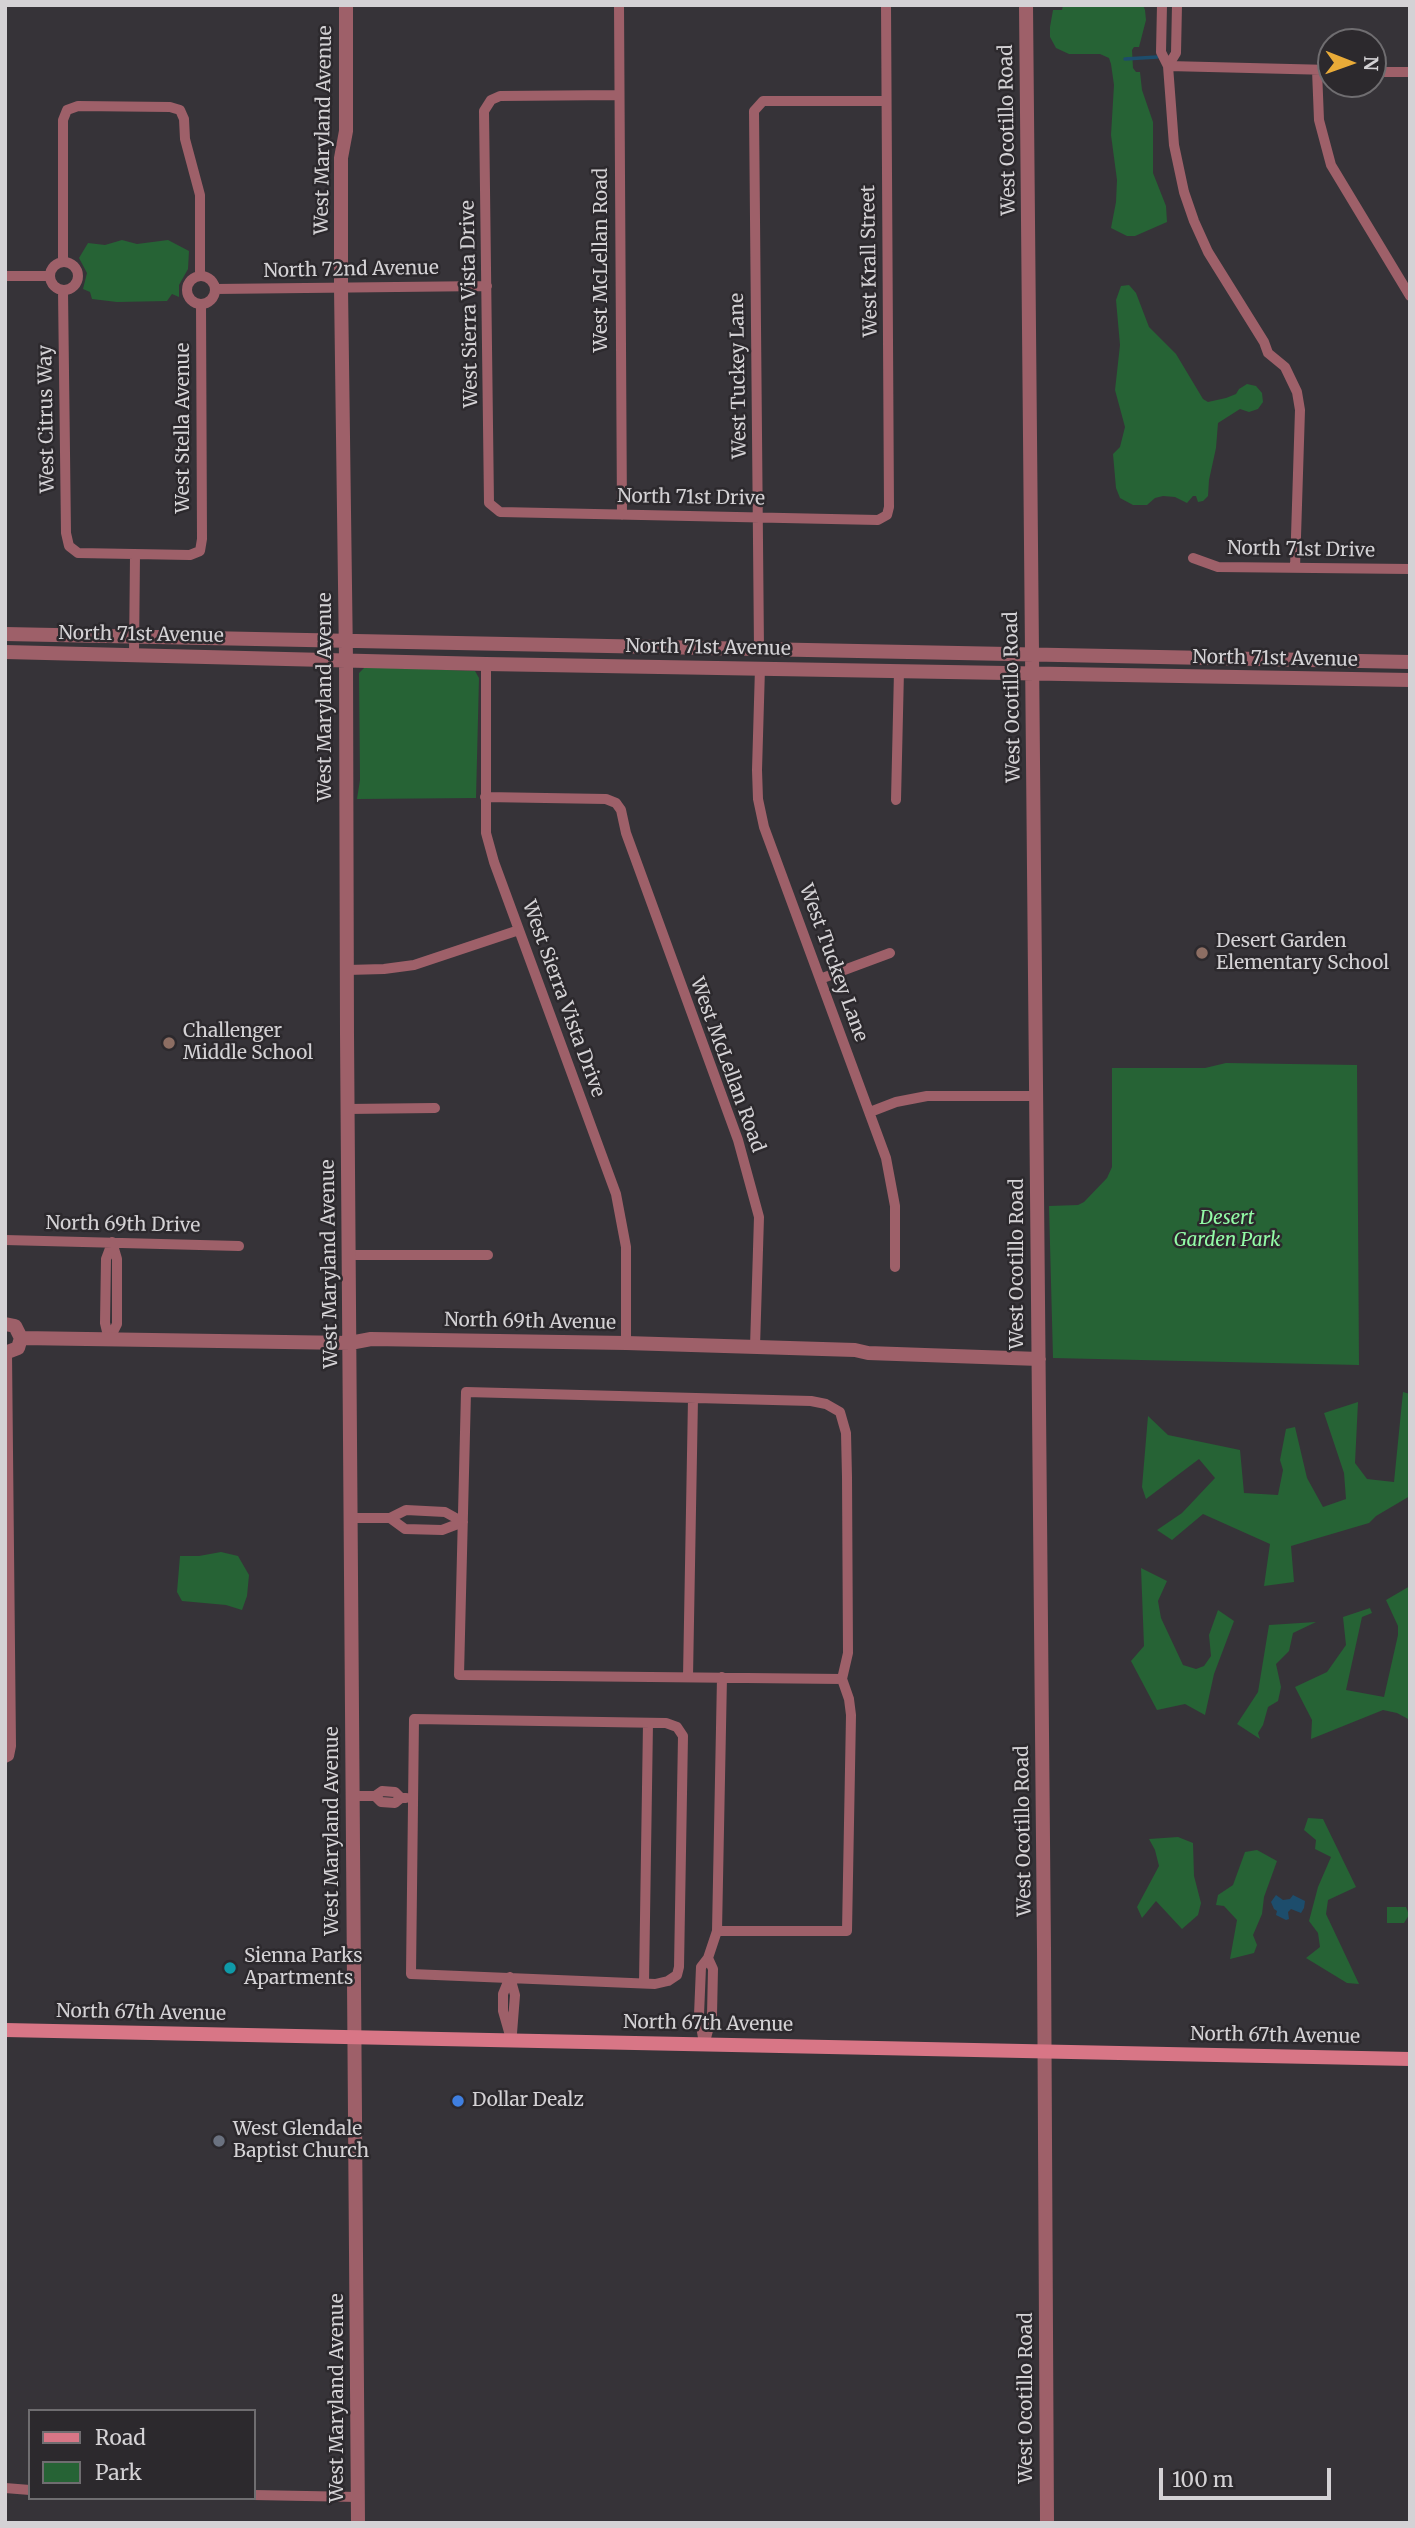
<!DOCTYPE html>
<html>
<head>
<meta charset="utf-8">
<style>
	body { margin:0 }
	#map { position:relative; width:1415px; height:2528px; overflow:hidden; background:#363338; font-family:Merriweather,serif }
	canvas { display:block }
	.frame { position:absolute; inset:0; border:7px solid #d4d2d5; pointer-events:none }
	.legend { position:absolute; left:28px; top:2409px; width:228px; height:91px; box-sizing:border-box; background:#2c292d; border:2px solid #6f6d70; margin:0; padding:9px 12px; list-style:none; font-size:21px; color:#d4d2d5 }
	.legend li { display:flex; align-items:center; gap:14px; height:35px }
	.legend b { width:35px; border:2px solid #6f6d70 }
	.north { position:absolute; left:1317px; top:28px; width:70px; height:70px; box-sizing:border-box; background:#2c292d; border:2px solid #6f6d70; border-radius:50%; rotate:91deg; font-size:19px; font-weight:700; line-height:28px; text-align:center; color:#d4d2d5 }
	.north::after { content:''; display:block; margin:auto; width:24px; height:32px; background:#e9ab38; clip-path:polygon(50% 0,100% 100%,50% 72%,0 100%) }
	.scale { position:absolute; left:1159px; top:2468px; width:172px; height:32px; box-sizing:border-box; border:4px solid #d4d2d5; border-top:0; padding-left:9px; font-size:21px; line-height:24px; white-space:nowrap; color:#d4d2d5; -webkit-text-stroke:5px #2c292d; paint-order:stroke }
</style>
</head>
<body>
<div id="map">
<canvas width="1415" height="2528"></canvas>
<div class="frame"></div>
<ul class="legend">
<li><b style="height:9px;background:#d87686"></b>Road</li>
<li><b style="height:19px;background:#266335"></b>Park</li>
</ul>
<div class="north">N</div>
<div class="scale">100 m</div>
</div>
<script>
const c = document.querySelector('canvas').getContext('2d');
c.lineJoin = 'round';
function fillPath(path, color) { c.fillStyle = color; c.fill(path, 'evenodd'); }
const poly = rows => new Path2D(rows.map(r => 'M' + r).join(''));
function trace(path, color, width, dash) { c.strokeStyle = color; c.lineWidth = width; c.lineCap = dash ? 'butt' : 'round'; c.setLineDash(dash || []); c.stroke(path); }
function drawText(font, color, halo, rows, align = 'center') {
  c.font = font + ' Merriweather,serif'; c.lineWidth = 5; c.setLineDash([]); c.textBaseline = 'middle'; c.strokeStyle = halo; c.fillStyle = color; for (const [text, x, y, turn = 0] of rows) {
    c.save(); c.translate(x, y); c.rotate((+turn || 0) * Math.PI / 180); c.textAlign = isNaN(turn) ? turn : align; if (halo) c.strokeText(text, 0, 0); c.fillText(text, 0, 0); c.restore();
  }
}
const green = poly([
	[1063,5,1143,5,1145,10,1146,20,1139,47,1134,47,1132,50,1133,68,1136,72,1140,72,1142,90,1153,122,1153,173,1166,206,1167,222,1135,236,1127,236,1111,228,1116,202,1117,180,1111,135,1114,85,1111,64,1109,58,1100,54,1069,54,1056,48,1050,37,1050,27,1053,10,1062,10],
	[122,240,137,244,168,240,189,251,188,269,179,285,179,297,172,294,167,301,117,302,92,299,90,292,83,289,87,273,79,258,88,243,105,245],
	[1129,285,1136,293,1149,327,1176,354,1203,399,1208,402,1226,398,1236,394,1239,389,1247,384,1256,386,1262,393,1263,402,1258,409,1249,412,1240,409,1218,423,1216,448,1209,480,1208,496,1203,501,1198,502,1196,496,1193,496,1187,503,1175,497,1163,496,1155,498,1147,505,1133,505,1120,498,1116,488,1113,454,1120,447,1125,427,1115,390,1120,345,1116,300,1121,286],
	[365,667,475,671,479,678,476,798,357,799,360,780,359,680,359,673],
	[1226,1063,1357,1065,1359,1365,1053,1358,1049,1206,1078,1205,1084,1202,1107,1178,1112,1167,1112,1068,1205,1068],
	[1403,1392,1410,1394,1410,1496,1376,1516,1369,1523,1291,1546,1294,1582,1264,1586,1270,1544,1203,1514,1172,1540,1157,1530,1182,1513,1215,1478,1199,1459,1146,1499,1142,1487,1148,1416,1168,1435,1240,1450,1244,1493,1278,1495,1283,1470,1280,1460,1286,1429,1295,1427,1307,1478,1323,1507,1346,1499,1344,1473,1324,1413,1358,1402,1355,1463,1367,1479,1394,1482],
	[221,1552,238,1556,249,1575,247,1596,242,1610,226,1605,182,1601,177,1592,180,1556,199,1556],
	[1141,1568,1167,1581,1158,1601,1161,1618,1183,1665,1196,1669,1204,1666,1211,1656,1209,1635,1218,1610,1234,1621,1214,1674,1205,1715,1185,1704,1157,1710,1131,1661,1144,1646],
	[1410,1586,1410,1720,1397,1713,1383,1710,1311,1739,1312,1720,1295,1687,1327,1672,1346,1645,1343,1617,1370,1608,1372,1613,1362,1617,1346,1690,1384,1697,1398,1635,1398,1626,1386,1600],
	[1316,1622,1293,1633,1289,1651,1276,1664,1281,1687,1278,1701,1268,1707,1263,1725,1258,1733,1260,1739,1237,1724,1258,1692,1269,1625],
	[1308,1818,1323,1819,1356,1887,1328,1900,1326,1914,1359,1984,1347,1983,1306,1958,1320,1947,1318,1933,1309,1921,1318,1887,1331,1857,1315,1849,1316,1840,1304,1830],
	[1178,1837,1193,1843,1194,1876,1201,1903,1198,1915,1182,1929,1156,1901,1142,1918,1137,1907,1159,1866,1155,1850,1149,1839],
	[1257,1850,1277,1861,1264,1897,1262,1914,1253,1935,1257,1945,1254,1953,1230,1959,1237,1920,1224,1906,1216,1905,1218,1895,1233,1885,1245,1852],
	[1387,1907,1406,1907,1409,1915,1404,1923,1387,1923]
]);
const water = poly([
	[1276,1895,1283,1900,1290,1899,1293,1895,1305,1901,1304,1908,1301,1913,1291,1909,1288,1912,1289,1919,1286,1920,1276,1915,1277,1911,1274,1909,1271,1902]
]);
const stream = poly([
	[1125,59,1157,57]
]);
const minor = poly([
	[619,5,622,515],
	[1162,5,1161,52,1168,66,1174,145,1184,192,1194,221,1208,252,1264,342,1268,353,1285,367,1297,392,1300,410,1295,568],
	[1168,66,1331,70],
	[1168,66,1176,53,1177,5],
	[1317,70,1319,120,1331,165,1410,296],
	[1373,72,1410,72],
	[619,95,500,96,491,100,484,111,489,503,500,512,878,520,887,515,889,507,886,5],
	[63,261,63,120,67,110,78,106,170,107,180,110,184,119,185,139,200,195,200,276],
	'50 276a14 14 0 1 1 28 0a14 14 0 1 1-28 0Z',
	[5,276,50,276],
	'187 290a14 14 0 1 1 28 0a14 14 0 1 1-28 0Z',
	[215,289,487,286],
	[63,291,66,533,69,546,78,553,190,555,200,551,202,539,201,304],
	[1193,558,1218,567,1410,569],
	[759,649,754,111,763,101,886,101],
	[134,654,135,555],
	[486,664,486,833,494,862,616,1194,626,1247,626,1343],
	[760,668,757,770,758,799,764,827,886,1158,895,1206,895,1267],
	[485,797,606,799,616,803,621,810,626,833,738,1140,759,1217,755,1347],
	[896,800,899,671],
	[347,970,384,969,414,965,519,930],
	[820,979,890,953],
	[347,1109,435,1108],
	[870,1112,896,1102,927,1096,1036,1096],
	[5,1240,239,1246],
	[349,1255,488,1255],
	[109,1340,117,1324,117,1259,112,1242],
	[109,1340,105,1323,106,1259,112,1243],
	[466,1392,811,1401,826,1404,840,1412,846,1433,847,1477,848,1653,842,1679,459,1675,466,1392],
	[351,1518,390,1518,406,1510,445,1512,463,1522],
	[390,1518,405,1529,442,1530,463,1522],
	[688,1677,693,1398],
	[414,1719,666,1723,677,1727,683,1736,679,1967,677,1975,668,1981,655,1984,411,1974,414,1719],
	[5,1758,9,1756,11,1746,7,1353],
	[352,1796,375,1796,382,1791,395,1792,401,1798],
	[375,1796,381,1802,395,1803,401,1798,406,1798],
	[717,1931,847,1931,851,1715,849,1699,842,1679],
	[510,1977,503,1994,503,2011,511,2039],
	[510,1977,515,1995,512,2033],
	[644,1983,648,1723],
	[706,2038,712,2015,713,1969,708,1958],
	[704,2043,699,2015,701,1967,708,1958,717,1931,722,1677],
	[5,2488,30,2490],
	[254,2495,358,2497]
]);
const tertiary = poly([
	[346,5,346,131,341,158,341,288,346,659,347,1034,358,2523],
	[1026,5,1044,1947,1047,2523],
	[5,634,1410,662],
	[5,652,486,664,1410,680],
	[5,1324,15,1326,21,1338,18,1348,5,1353],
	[21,1338,350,1343,371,1339,626,1343,855,1350,868,1353,1039,1359]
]);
const secondary = poly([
	[5,2030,1410,2059]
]);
const markers = [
	[1202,953,7,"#8d6e63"],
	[169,1043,7,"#8d6e63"],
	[230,1968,7,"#0f9aa8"],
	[458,2101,7,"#3f7fe0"],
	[219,2141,7,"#6b7280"]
];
const streetNames = [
	["West Maryland Avenue",324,130,-89],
	["West Ocotillo Road",1008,130,-91],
	["West McLellan Road",602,260,-90],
	["West Krall Street",870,261,-91],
	["North 72nd Avenue",351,270,-1],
	["West Sierra Vista Drive",470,304,-91],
	["West Tuckey Lane",739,376,-91],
	["West Citrus Way",47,419,-91],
	["West Stella Avenue",184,428,-90],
	["North 71st Drive",691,498,1],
	["North 71st Drive",1301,550,1],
	["North 71st Avenue",141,635,1],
	["North 71st Avenue",708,648,1],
	["North 71st Avenue",1275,659,1],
	["West Maryland Avenue",326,697,-90],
	["West Ocotillo Road",1013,697,-91],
	["West Tuckey Lane",833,963,70],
	["West Sierra Vista Drive",563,999,70],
	["West McLellan Road",727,1065,70],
	["North 69th Drive",123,1225,1],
	["West Maryland Avenue",330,1264,-91],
	["West Ocotillo Road",1018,1264,-90],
	["North 69th Avenue",530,1322,1],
	["West Maryland Avenue",333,1831,-90],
	["West Ocotillo Road",1024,1831,-91],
	["North 67th Avenue",141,2013,1],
	["North 67th Avenue",708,2024,1],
	["North 67th Avenue",1275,2036,1],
	["West Maryland Avenue",338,2398,-90],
	["West Ocotillo Road",1027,2398,-90]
];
const poiNames = [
	["Desert Garden",1216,942],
	["Elementary School",1216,964],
	["Challenger",183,1032],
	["Middle School",183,1054],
	["Sienna Parks",244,1957],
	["Apartments",244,1979],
	["Dollar Dealz",472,2101],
	["West Glendale",233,2130],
	["Baptist Church",233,2152]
];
const parkNames = [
	["Desert",1227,1219],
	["Garden Park",1227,1241]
];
fillPath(green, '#266335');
fillPath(water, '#1d4d6c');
trace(stream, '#1d4d6c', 3.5);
trace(minor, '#9e6069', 10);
trace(tertiary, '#9e6069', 14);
trace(secondary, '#d87686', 14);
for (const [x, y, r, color] of markers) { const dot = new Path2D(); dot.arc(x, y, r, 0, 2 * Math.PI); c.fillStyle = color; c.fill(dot); trace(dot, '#2c292d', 2.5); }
drawText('19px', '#d4d2d5', '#2c292d', streetNames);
drawText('19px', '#d4d2d5', '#2c292d', poiNames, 'left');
drawText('italic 19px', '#92fba6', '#2c292d', parkNames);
</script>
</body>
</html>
